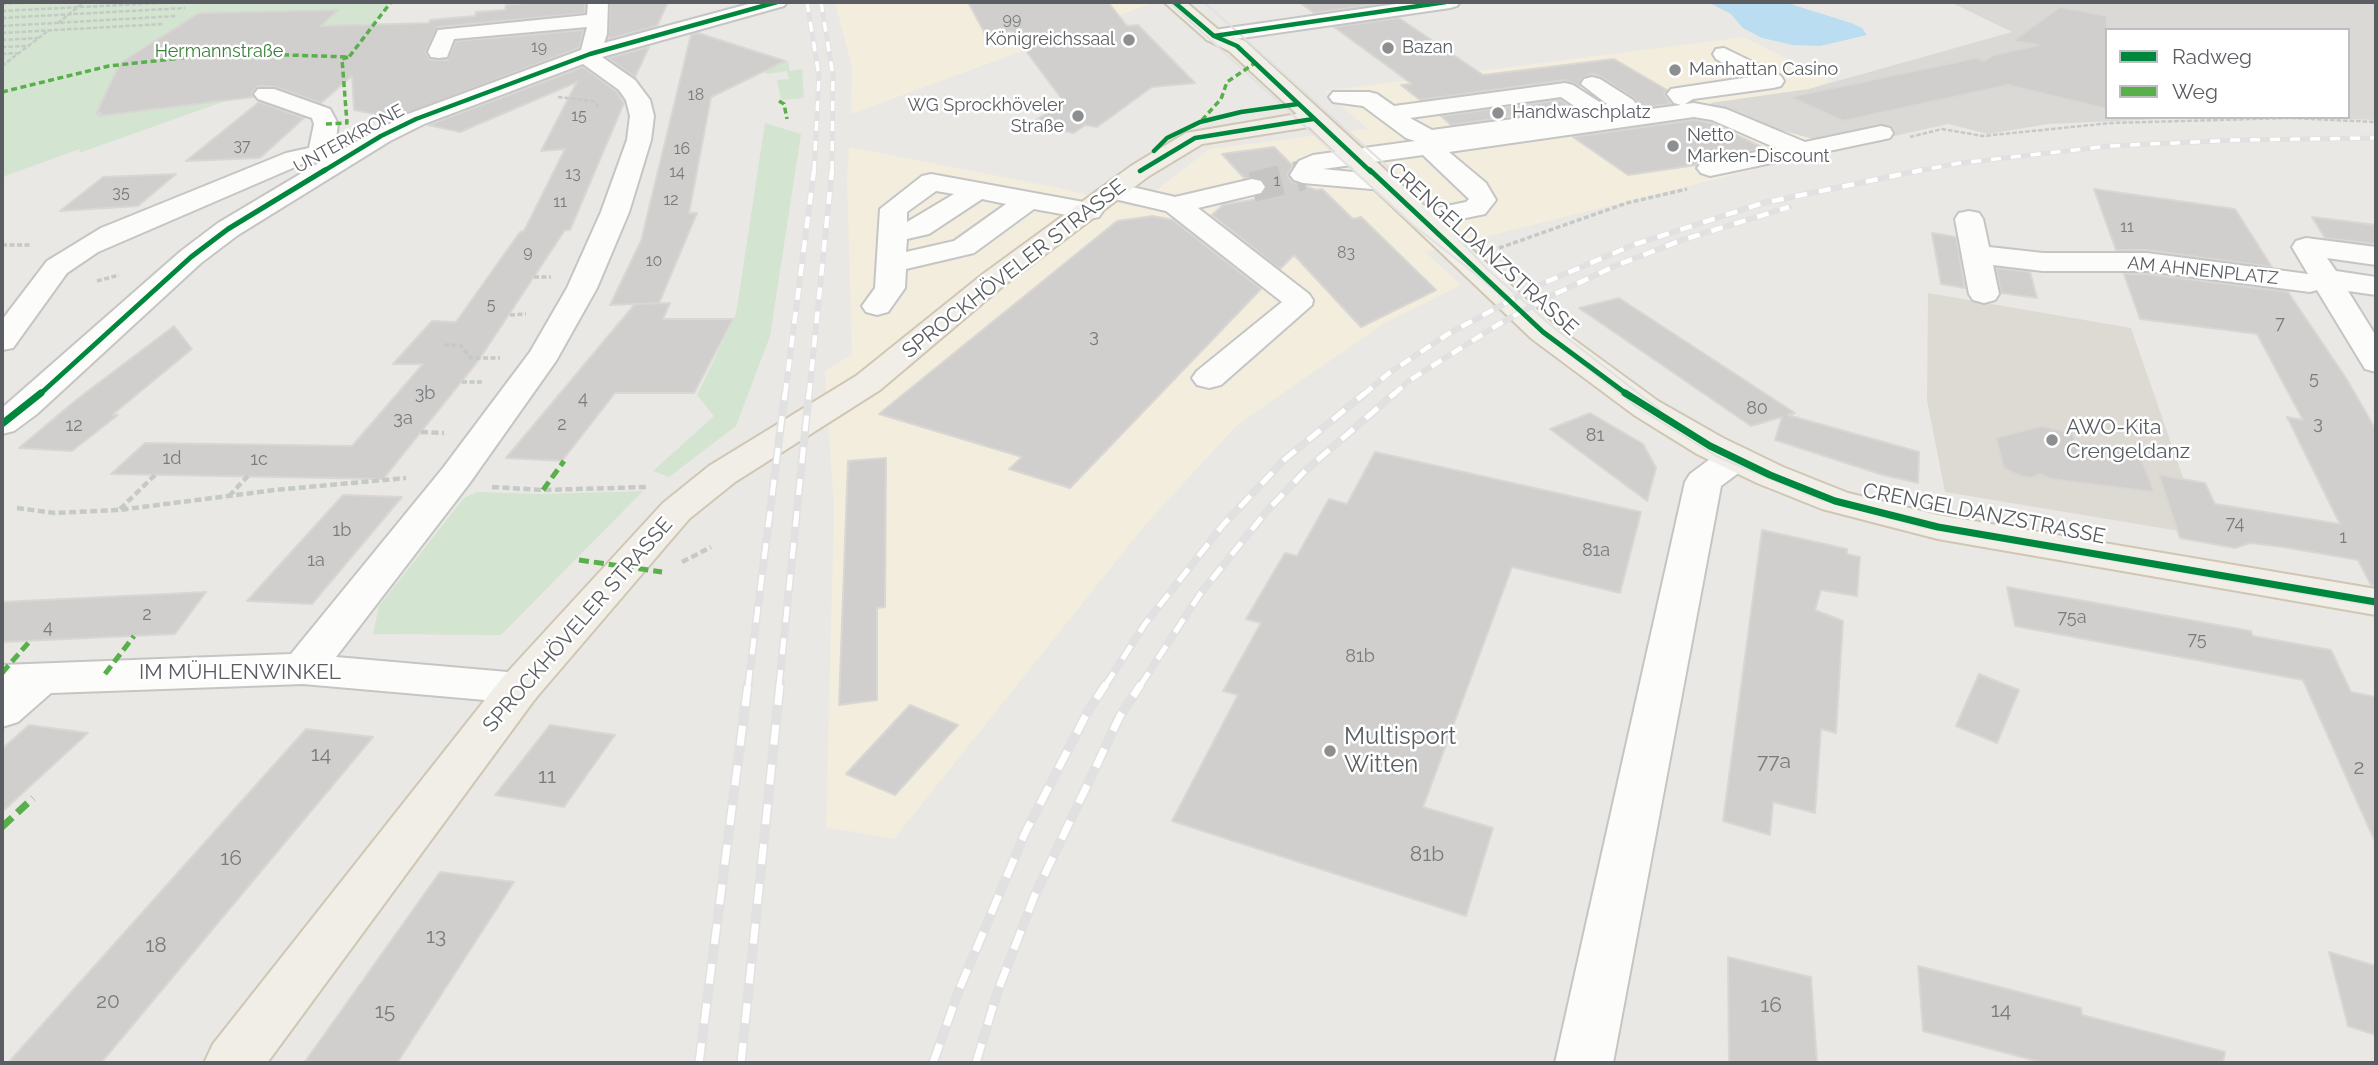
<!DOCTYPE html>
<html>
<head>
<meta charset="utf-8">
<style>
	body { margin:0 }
	#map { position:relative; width:2378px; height:1065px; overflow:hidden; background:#eae8e4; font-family:Raleway,sans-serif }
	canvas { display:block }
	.frame { position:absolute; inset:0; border:4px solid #5a5d61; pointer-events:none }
	.legend { position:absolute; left:2105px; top:28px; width:245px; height:91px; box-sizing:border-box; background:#fff; border:2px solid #bdbec0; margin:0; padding:9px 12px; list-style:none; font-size:21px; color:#5a5d61 }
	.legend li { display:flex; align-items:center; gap:14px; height:35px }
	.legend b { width:35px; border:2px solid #bdbec0 }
</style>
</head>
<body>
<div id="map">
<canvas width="2378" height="1065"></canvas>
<div class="frame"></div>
<ul class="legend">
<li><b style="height:9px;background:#00873e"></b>Radweg</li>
<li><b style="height:9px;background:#58b04a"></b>Weg</li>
</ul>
</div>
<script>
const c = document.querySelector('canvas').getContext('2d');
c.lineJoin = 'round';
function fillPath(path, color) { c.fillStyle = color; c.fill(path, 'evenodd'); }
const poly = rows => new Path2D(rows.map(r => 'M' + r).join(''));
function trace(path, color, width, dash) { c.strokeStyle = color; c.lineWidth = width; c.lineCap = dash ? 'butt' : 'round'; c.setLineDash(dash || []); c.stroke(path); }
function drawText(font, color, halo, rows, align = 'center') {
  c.font = font + ' Raleway,sans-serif'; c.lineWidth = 5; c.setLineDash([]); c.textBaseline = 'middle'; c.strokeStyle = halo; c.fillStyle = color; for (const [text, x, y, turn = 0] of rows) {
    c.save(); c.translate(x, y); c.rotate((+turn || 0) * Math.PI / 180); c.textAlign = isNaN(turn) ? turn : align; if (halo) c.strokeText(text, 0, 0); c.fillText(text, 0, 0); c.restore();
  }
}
const commercial = poly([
	[835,2,1147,2,1150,4,851,114,852,67],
	[1744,37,1831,81,1809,89,1712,103,1733,117,1813,139,1832,150,1425,252,1461,285,1383,324,1237,425,1146,524,894,839,826,827,834,509,825,371,852,354,847,181,849,147,1060,188,1135,207,1209,149,1368,129,1324,91]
]);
const industrial = poly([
	[1950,2,2376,2,2376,120,2301,117,2348,117,2348,30,2107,30,2107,117,2205,117,2048,124,1988,134,1948,124,1832,150,1813,139,1733,117,1710,103,1809,89,2012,32]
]);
const education = poly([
	[1928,293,2131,328,2203,535,1945,492,1927,400]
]);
const green = poly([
	[2,2,391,2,349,57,79,153,80,149,2,177],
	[788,61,790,71,802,69,804,98,781,100,777,80,789,79,787,71,767,74,761,68],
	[765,123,801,134,770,336,736,426,669,477,653,471,714,416,697,395,736,314],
	[643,491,501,635,373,634,379,606,464,498,477,492,541,494]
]);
const water = poly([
	[1708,2,1784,2,1851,23,1862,28,1867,35,1820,46,1793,45,1762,38,1743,28,1731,14]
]);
const building = poly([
	[540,2,585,2,585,13,438,27,426,53,431,60,447,60,456,41,584,30,579,48,395,118,354,110,352,76,321,103,275,87,258,86,252,92,253,97,99,116,101,113,96,114,120,63,199,13,338,10,321,26,429,23,430,20,475,16,476,12,505,10,506,5,540,2],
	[610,2,668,2,657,26,608,39,610,2],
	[968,2,1108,2,1127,26,1138,25,1195,83,1152,87,1097,127,1085,125,1074,133,1030,124,1064,102,1011,31,988,39,968,2],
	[1299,2,1376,2,1379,4,1314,13,1299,2],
	[2060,7,2107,16,2107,109,2008,85,1843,121,1790,97,1976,58,1984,61,1994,55,2038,45,2013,41,2060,7],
	[1399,18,1483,75,1614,59,1667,90,1664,94,1671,104,1637,108,1640,105,1634,98,1601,77,1593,74,1582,78,1579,86,1565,80,1420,100,1401,85,1412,84,1334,27,1399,18],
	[698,33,785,61,711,97,689,213,697,213,659,303,610,305,641,241,691,35,698,33],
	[649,47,635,77,608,58,649,47],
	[583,67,617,92,624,103,570,230,565,230,478,361,383,479,111,474,145,443,352,446,423,364,393,364,432,321,456,322,520,232,524,231,565,149,541,151,577,82,460,132,428,125,583,67],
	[1560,100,1573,108,1451,125,1441,116,1560,100],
	[259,102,304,118,260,158,186,161,259,102],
	[1694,120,1711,123,1764,148,1700,160,1696,165,1628,175,1573,137,1694,120],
	[1274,147,1293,166,1287,175,1292,182,1317,190,1322,189,1353,219,1361,217,1436,290,1361,327,1294,255,1280,269,1212,215,1223,205,1262,198,1260,196,1267,188,1262,178,1244,178,1222,154,1274,147],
	[176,174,138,206,60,211,103,177,176,174],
	[2094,189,2235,209,2272,267,2147,250,2116,250,2094,189],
	[1153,216,1173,220,1261,289,1070,488,1009,469,1022,457,879,414,1117,221,1153,216],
	[2312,217,2376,225,2376,244,2325,238,2312,217],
	[1932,233,1956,237,1965,288,1941,284,1932,233],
	[1996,268,2030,272,2037,298,2001,293,1996,268],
	[2124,274,2147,274,2288,292,2346,378,2376,430,2376,586,2371,585,2358,560,2283,547,2250,543,2235,548,2180,538,2159,475,2205,483,2215,504,2340,524,2287,417,2303,420,2257,334,2140,319,2124,274],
	[1619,298,1795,413,1788,415,1919,452,1918,483,1883,475,1775,440,1782,417,1751,426,1579,308,1619,298],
	[670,303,663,319,733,319,694,393,615,393,562,461,506,458,635,304,670,303],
	[174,326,192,349,112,415,118,415,72,451,19,448,76,400,174,326],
	[1590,413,1643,444,1656,468,1647,501,1550,429,1590,413],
	[2042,426,2072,433,2075,441,2138,451,2154,492,2051,479,2040,474,2032,478,2020,476,2004,468,1996,438,2042,426],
	[1375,452,1641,512,1620,593,1512,567,1423,807,1493,828,1466,916,1172,821,1238,695,1223,691,1261,623,1246,619,1285,553,1297,556,1329,499,1347,504,1375,452],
	[886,458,885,607,877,608,877,700,839,705,848,461,886,458],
	[343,495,402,497,312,604,247,601,343,495],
	[1762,530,1847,549,1847,554,1860,557,1857,596,1821,590,1815,610,1843,621,1836,733,1821,729,1815,813,1773,802,1770,835,1723,821,1762,530],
	[2007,587,2251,631,2253,636,2331,650,2351,692,2376,697,2376,844,2303,680,2015,626,2007,587],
	[206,592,175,634,2,642,2,602,206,592],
	[1979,674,2019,690,1997,743,1956,726,1979,674],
	[910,705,958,725,895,795,846,774,910,705],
	[29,725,88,733,2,812,2,749,29,725],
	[550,725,615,735,564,807,495,795,550,725],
	[306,729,373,737,101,1063,8,1063,306,729],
	[440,872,514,882,397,1063,304,1063,440,872],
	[2329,952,2376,966,2376,1035,2348,1026,2329,952],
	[1728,957,1811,977,1817,1063,1729,1063,1728,957],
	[1918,966,2081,1008,2082,1015,2225,1052,2223,1063,2044,1063,1923,1031,1918,966]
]);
const minorTunnel = poly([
	[1252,187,1303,175]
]);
const pathFar2 = poly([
	[2,4,39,2],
	[2,11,179,2],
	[2,18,185,8],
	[58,23,84,2],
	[2,26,177,16],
	[2,33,163,24],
	[2,40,38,38],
	[2,47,29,46],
	[2,54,19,53],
	[2,66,49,30],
	[558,97,593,101,600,108],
	[1910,137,1942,129,1983,136,2111,123,2290,118,2376,122]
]);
const pathFar1 = poly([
	[2,245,32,245],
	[1499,248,1627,203,1687,189],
	[534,277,551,277],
	[97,281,119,275],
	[510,315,526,314],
	[444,345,460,345,471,358,500,358],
	[462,382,482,382]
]);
const path = poly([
	[421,432,444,433],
	[492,487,543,490,648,487],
	[229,496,248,476],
	[17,508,55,513,119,510,275,490,406,478],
	[120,509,155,475],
	[682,562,711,547]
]);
const minor = poly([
	[588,2,608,2,607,34,604,43,756,2,787,2,784,6,602,57,635,80,650,100,654,116,651,140,629,212,597,288,556,361,469,484,336,657,519,673,535,677,541,688,535,699,519,703,303,684,51,693,18,722,2,727,2,665,291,654,443,468,530,352,567,288,601,212,627,140,630,116,626,100,619,90,583,64,424,124,390,141,238,235,201,263,37,414,14,431,2,434,2,408,181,251,218,223,322,161,302,164,98,252,67,273,13,348,2,350,2,320,47,261,101,228,286,153,309,148,314,124,312,118,258,99,254,94,258,89,274,89,330,109,338,124,335,147,343,149,408,114,581,50,587,27,454,39,447,57,439,58,431,57,428,52,438,30,587,15,588,2],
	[1410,2,1460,2,1457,6,1450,8,1214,42,1207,40,1204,36,1207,32,1214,30,1410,2],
	[1724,48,1781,76,1784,81,1781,86,1773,88,1693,99,1685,104,1694,103,1726,109,1805,142,1881,126,1890,128,1893,133,1890,138,1881,140,1710,176,1701,173,1697,168,1701,163,1776,148,1712,120,1694,117,1449,152,1486,183,1496,200,1485,214,1423,227,1413,225,1409,219,1413,213,1466,202,1469,199,1423,155,1323,169,1392,176,1396,182,1392,188,1383,190,1303,183,1294,180,1290,175,1299,161,1313,155,1415,141,1406,138,1363,106,1333,102,1329,97,1333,92,1369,92,1377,94,1394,106,1565,83,1573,85,1604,105,1607,104,1581,84,1584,79,1592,77,1600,79,1633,100,1637,105,1628,112,1681,105,1674,103,1667,94,1671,89,1750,77,1716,59,1713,54,1716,49,1724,48],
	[1561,97,1580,110,1432,130,1410,118,1561,97],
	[931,174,1089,203,1099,205,1103,211,1099,217,1089,219,1034,209,974,253,906,269,905,288,888,312,877,315,866,312,862,306,875,288,880,209,922,176,931,174],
	[936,191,954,194,907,222,907,212,936,191],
	[982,199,1006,204,954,241,906,252,907,239,929,234,982,199],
	[1252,179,1261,181,1265,187,1261,193,1198,208,1309,294,1313,300,1312,305,1221,385,1209,388,1197,385,1192,378,1197,371,1282,302,1166,211,1106,197,1102,191,1106,185,1115,183,1175,197,1252,179],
	[1969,211,1979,213,1983,219,1989,247,2043,253,2147,253,2308,274,2292,247,2296,241,2306,238,2376,247,2376,265,2327,258,2336,271,2376,277,2376,295,2348,291,2376,336,2376,372,2365,369,2317,290,2310,292,2147,271,2043,271,1993,265,1999,294,1995,300,1984,303,1973,300,1969,294,1955,219,1959,213,1969,211],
	[1735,447,1748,450,1753,458,1748,466,1721,486,1613,1063,1555,1063,1685,482,1690,474,1722,450,1735,447]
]);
const major = poly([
	[1164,2,1186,2,1221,32,1245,41,1554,325,1658,401,1723,438,1783,467,1848,493,1938,515,2376,589,2376,615,1938,539,1822,509,1757,483,1697,454,1634,415,1532,339,1309,127,1202,144,1149,176,1003,286,880,390,735,482,689,519,535,699,267,1063,204,1063,213,1044,503,677,663,503,709,466,856,376,983,274,1131,166,1186,133,1297,114,1229,51,1207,40,1164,2]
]);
const tram = poly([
	[1169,2,1413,225,1478,276,1554,342,1637,407,1718,457,1819,499,1926,528,2376,606],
	[1204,2,1418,194,1485,267,1553,327,1660,410]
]);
const railFar3 = poly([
	[807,2,819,76,814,172],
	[821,2,833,76,832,172],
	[1912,172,1960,163,2110,146,2236,140,2376,138]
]);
const railFar2 = poly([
	[785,395,814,170],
	[809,395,832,170],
	[1363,395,1389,373,1448,334,1539,285,1633,245,1763,203,1922,170],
	[1393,395,1410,380,1499,324,1553,295,1615,266,1682,240,1789,207]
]);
const railFar1 = poly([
	[748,686,785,393],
	[779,686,809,393],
	[1105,686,1145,624,1223,525,1284,460,1365,393],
	[1140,686,1200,594,1266,512,1306,470,1395,393]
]);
const rail = poly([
	[699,1063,748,684],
	[741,1063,780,684],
	[933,1063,959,990,1025,833,1088,711,1106,684],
	[976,1063,997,993,1034,897,1120,716,1141,684]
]);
const quietFar2 = poly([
	[2,92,109,66,227,53,349,57,391,2],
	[779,101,784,104,787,119],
	[1202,120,1221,99,1227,82,1255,63],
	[326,124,347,123,342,59,349,57]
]);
const quietFar1 = poly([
	[543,490,564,461],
	[579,560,662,572],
	[2,673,30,641],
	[105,674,134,636]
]);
const quiet = poly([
	[2,827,33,798]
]);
const cyclewayFar2 = poly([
	[1174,2,1214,36,1237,46,1371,172],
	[1214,36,1446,2],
	[1154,151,1167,138,1200,122,1241,112,1298,104],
	[1140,171,1195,138,1313,119],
	[322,172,381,136,416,119,590,54,777,2]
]);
const cyclewayFar1 = poly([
	[1370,170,1543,332,1628,395],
	[39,395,191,257,228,229,325,170]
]);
const cycleway = poly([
	[1625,393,1710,446,1770,475,1835,501,1938,527,2376,602],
	[2,424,41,393]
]);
const markers = [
	[1129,40,7,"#8c8e8f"],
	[1388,48,7,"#8c8e8f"],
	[1675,70,7,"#8c8e8f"],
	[1498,113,7,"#8c8e8f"],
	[1078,116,7,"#8c8e8f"],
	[1673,146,7,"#8c8e8f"],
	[2052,440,7,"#8c8e8f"],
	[1330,751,7,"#8c8e8f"]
];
const farNumbernames = [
	["99",1012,19],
	["19",539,47],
	["18",696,95],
	["15",579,116],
	["37",242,146],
	["16",682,149],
	["14",677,172],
	["13",573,174],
	["1",1277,181],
	["35",121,193],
	["12",671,200],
	["11",560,202],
	["11",2127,227],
	["9",528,252],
	["83",1346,253],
	["10",654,261],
	["5",491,305]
];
const farPoinames = [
	["Königreichssaal",1115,40,"right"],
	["Bazan",1402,48],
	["Manhattan Casino",1689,70],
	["WG Sprockhöveler",1064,106,"right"],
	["Straße",1064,127,"right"],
	["Handwaschplatz",1512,113],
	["Netto",1687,136],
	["Marken-Discount",1687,157]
];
const farParknames = [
	["Hermannstraße",219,52]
];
const farStreetnames = [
	["UNTERKRONE",349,139,-29],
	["AM AHNENPLATZ",2203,271,6]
];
const numberNames = [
	["7",2280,324],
	["3",1094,337],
	["5",2314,379],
	["3b",425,394],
	["4",583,399],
	["80",1757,409],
	["3a",403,419],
	["3",2318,424],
	["2",562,425],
	["12",74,426],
	["81",1595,436],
	["1d",172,459],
	["1c",259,460],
	["74",2235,524],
	["1b",342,531],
	["1",2343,538],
	["81a",1596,551],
	["1a",316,561],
	["2",147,615],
	["75a",2072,618],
	["4",48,628],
	["75",2197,640],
	["81b",1360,657]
];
const streetNames = [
	["CRENGELDANZSTRASSE",1483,249,42],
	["SPROCKHÖVELER STRASSE",1014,269,-38],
	["CRENGELDANZSTRASSE",1984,514,11],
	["SPROCKHÖVELER STRASSE",578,625,-49],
	["IM MÜHLENWINKEL",240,673]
];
const poiNames = [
	["AWO-Kita",2066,428],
	["Crengeldanz",2066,452]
];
const nearNumbernames = [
	["14",321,755],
	["77a",1774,762],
	["2",2359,768],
	["11",547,777],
	["81b",1427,855],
	["16",231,859],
	["13",436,937],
	["18",156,946],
	["20",108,1002],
	["16",1771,1006],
	["14",2001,1011],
	["15",385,1012]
];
const nearPoinames = [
	["Multisport",1344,737],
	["Witten",1344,765]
];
fillPath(commercial, '#f3eddd');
fillPath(industrial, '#dbd9d5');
fillPath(education, '#dddad4');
fillPath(green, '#d3e4d0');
fillPath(water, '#baddf1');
fillPath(building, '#d0cfcd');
trace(building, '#d9d7d4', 2);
trace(minorTunnel, '#c6c5c3', 30, [30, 15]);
trace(minor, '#c5c5c5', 4);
trace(major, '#d0c6b4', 4);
trace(pathFar2, '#c5cac7', 2.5, [4.5, 2]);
trace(pathFar1, '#c5cac7', 3.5, [5, 2.5]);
trace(path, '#c5cac7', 4.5, [7, 3.5]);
fillPath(minor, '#fcfcfb');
fillPath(major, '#f1eee7');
trace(tram, '#e1e1e1', 2);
trace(railFar3, '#e1e1e1', 5);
trace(railFar2, '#e1e1e1', 6);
trace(railFar1, '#e1e1e1', 8);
trace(rail, '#e1e1e1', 10);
trace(railFar3, '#fff', 3.5, [10]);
trace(railFar2, '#fff', 4.5, [12]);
trace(railFar1, '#fff', 5, [16]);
trace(rail, '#fff', 7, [20]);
trace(quietFar2, '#58b04a', 3.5, [6, 3.5]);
trace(quietFar1, '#58b04a', 5, [10, 5]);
trace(quiet, '#58b04a', 7, [14, 7]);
trace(cyclewayFar2, '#00873e', 4.5);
trace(cyclewayFar1, '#00873e', 5);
trace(cycleway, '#00873e', 7);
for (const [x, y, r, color] of markers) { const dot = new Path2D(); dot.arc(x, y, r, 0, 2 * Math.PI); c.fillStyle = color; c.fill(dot); trace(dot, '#fff', 2.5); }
drawText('16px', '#797b7d', null, farNumbernames);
drawText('18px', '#5a5d61', '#fff', farPoinames, 'left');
drawText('18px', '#3b7f3b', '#fff', farParknames);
drawText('18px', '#5a5d61', '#fff', farStreetnames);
drawText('18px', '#797b7d', null, numberNames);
drawText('21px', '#5a5d61', '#fff', streetNames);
drawText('21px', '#5a5d61', '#fff', poiNames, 'left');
drawText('21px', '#797b7d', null, nearNumbernames);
drawText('24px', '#5a5d61', '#fff', nearPoinames, 'left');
</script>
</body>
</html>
